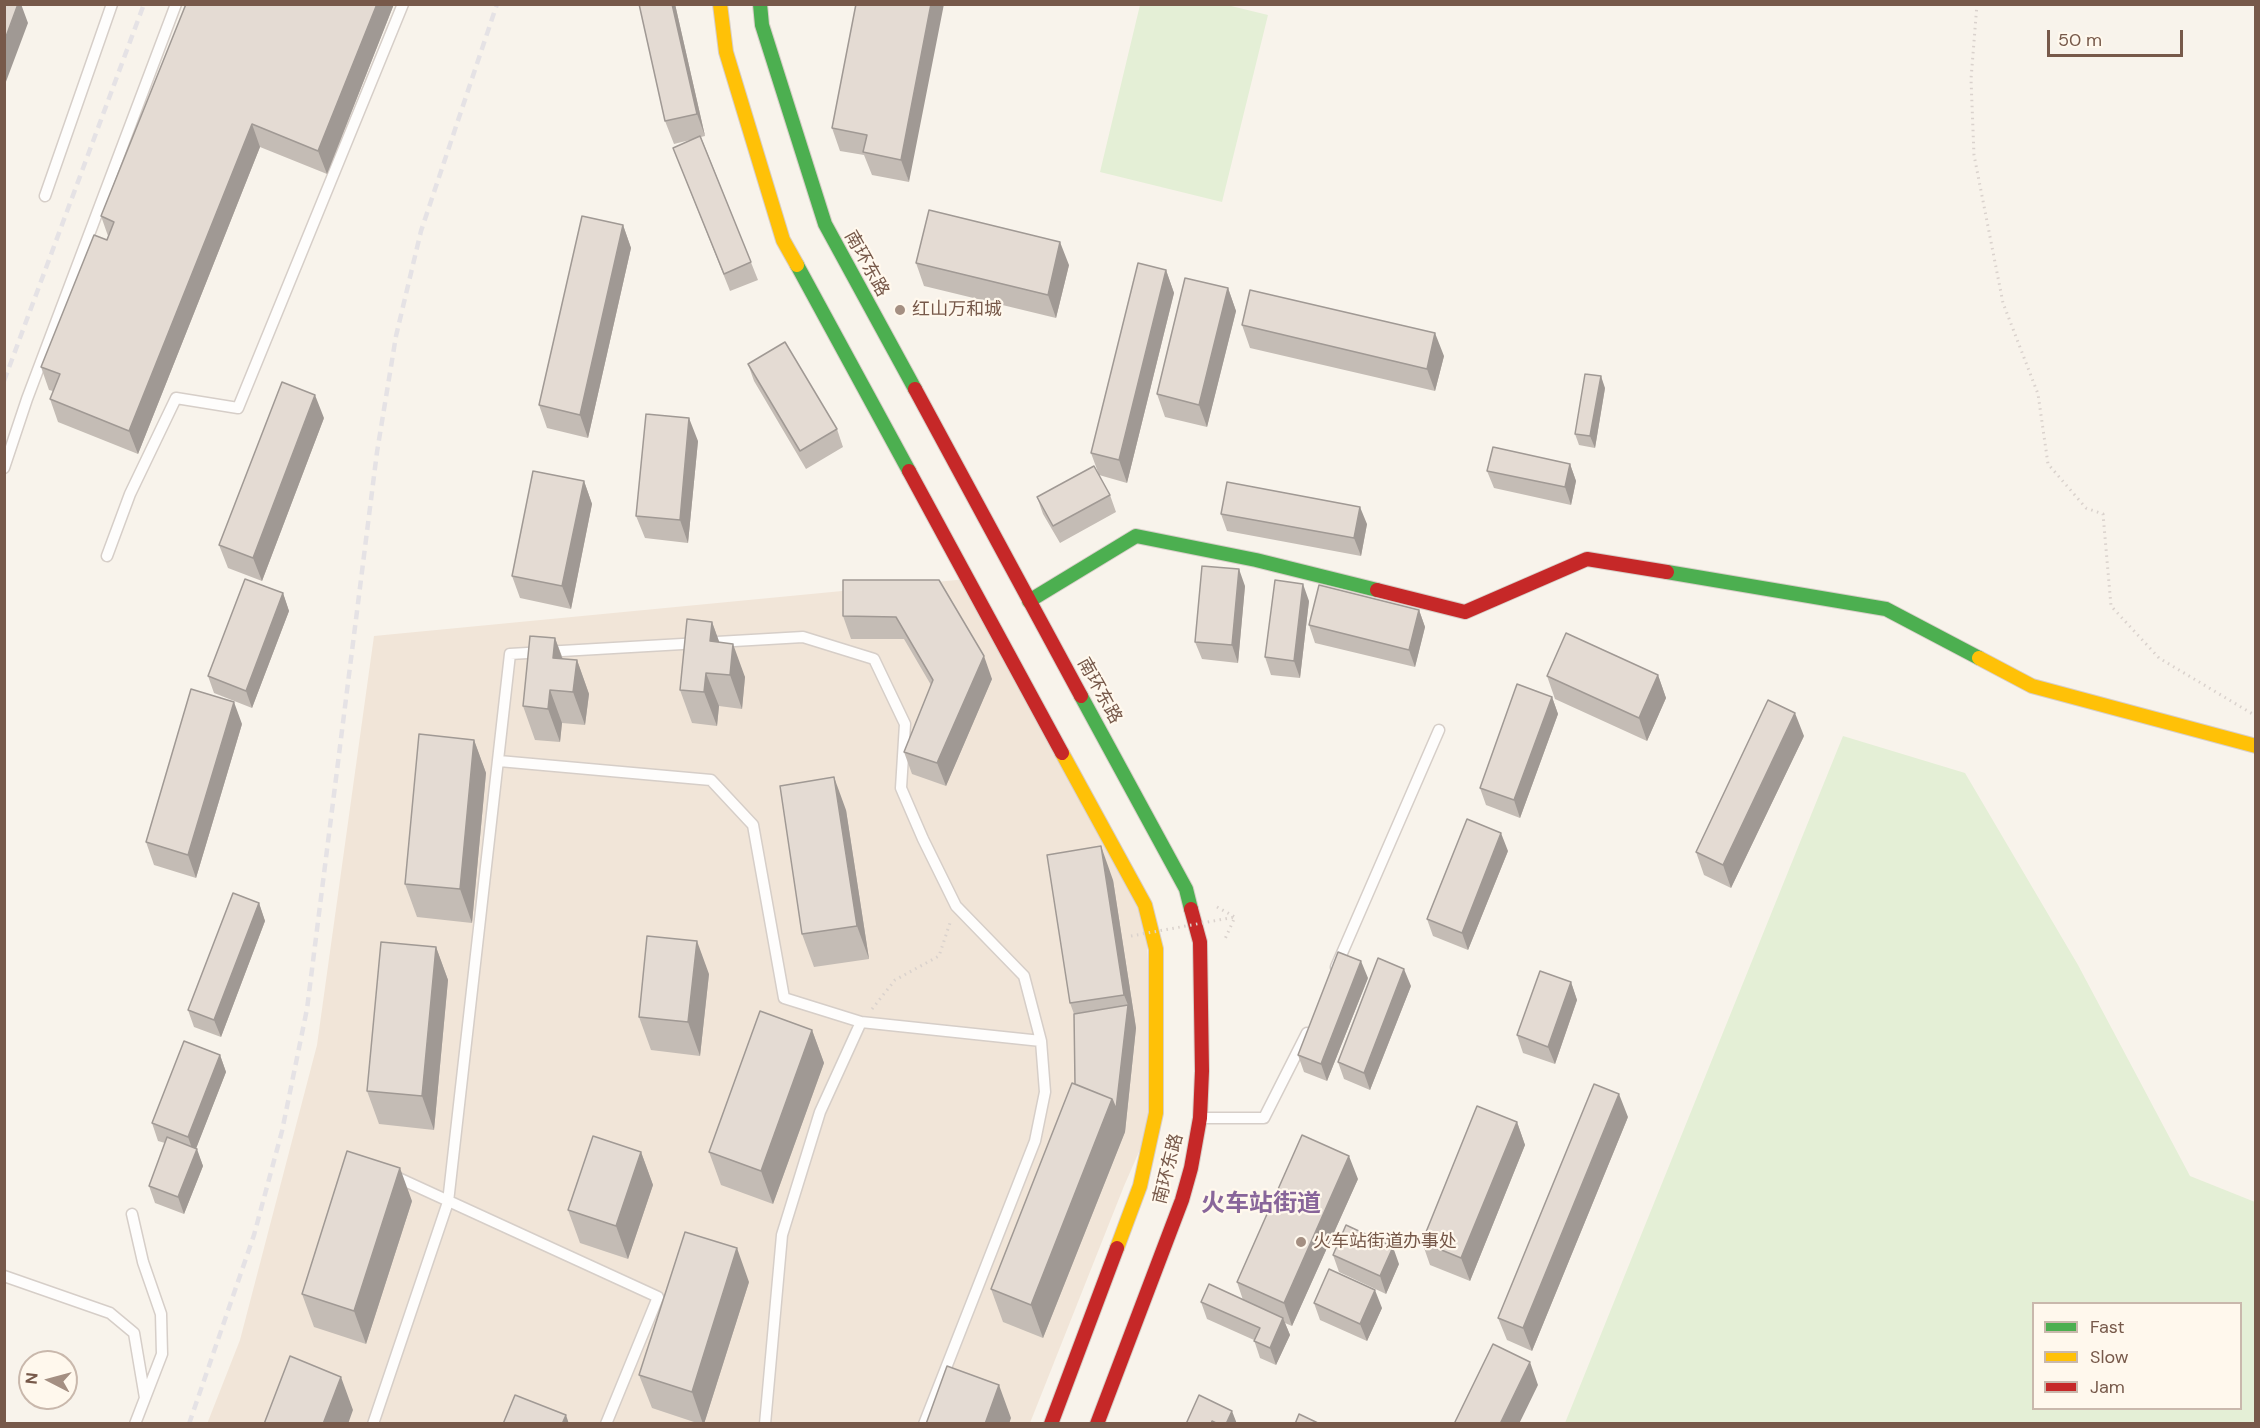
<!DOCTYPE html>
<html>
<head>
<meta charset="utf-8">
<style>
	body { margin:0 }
	#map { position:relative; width:2260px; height:1428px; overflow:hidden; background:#f8f3eb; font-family:"DM Sans",sans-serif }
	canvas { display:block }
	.frame { position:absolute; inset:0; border:6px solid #77594a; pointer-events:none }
	.legend { position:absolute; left:2032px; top:1302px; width:210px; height:108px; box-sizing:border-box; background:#fff8ed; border:2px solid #c9b8ac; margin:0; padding:8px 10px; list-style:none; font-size:18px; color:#77594a }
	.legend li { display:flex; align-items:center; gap:12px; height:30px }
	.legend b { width:30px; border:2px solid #c9b8ac }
	.north { position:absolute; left:18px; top:1350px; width:60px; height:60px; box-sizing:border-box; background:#fff8ed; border:2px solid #c9b8ac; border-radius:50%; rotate:276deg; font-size:16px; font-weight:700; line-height:24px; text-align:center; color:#77594a }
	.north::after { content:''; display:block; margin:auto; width:21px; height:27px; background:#a48f82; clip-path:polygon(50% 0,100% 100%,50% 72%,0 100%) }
	.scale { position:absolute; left:2047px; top:30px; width:136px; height:27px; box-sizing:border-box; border:3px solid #77594a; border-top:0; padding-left:8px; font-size:18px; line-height:21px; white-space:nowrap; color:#77594a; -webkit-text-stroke:4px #fff8ed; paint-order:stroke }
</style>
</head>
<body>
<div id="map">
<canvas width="2260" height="1428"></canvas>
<div class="frame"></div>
<ul class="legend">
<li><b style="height:8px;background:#4caf50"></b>Fast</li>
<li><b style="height:8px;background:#ffc107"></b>Slow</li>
<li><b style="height:8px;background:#c62828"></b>Jam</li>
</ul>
<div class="north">N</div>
<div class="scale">50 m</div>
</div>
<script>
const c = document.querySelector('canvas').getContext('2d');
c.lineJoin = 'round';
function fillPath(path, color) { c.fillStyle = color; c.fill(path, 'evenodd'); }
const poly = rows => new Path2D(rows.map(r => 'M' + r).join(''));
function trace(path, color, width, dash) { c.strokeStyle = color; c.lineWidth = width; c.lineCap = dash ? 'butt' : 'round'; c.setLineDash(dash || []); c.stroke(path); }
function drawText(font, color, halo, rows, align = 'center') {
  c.font = font + ' "DM Sans","Noto Sans SC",sans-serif'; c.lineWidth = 4.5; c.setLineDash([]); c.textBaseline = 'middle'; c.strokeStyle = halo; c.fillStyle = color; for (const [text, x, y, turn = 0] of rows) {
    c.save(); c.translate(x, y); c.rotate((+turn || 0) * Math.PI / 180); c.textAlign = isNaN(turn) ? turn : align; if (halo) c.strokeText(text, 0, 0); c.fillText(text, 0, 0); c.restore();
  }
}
const residential = poly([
	[967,579,1145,905,1156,1113,1124,1186,1030,1423,207,1424,240,1340,317,1045,374,636]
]);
const green = poly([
	[1140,5,1227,5,1268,15,1222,202,1100,172],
	[1843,736,1965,773,2078,965,2190,1176,2255,1202,2255,1423,1565,1423],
	[2034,1304,2240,1304,2240,1408,2034,1408]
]);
const path = poly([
	[1977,4,1971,79,1974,155,2003,303,2038,394,2048,464,2086,508,2103,514,2111,606,2159,658,2256,716],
	[1217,907,1235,917,1225,939],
	[872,1009,895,980,939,956,951,920]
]);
const lane = poly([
	[45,196,112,4],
	[4,468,27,399,176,4],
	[107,556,130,494,176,398,238,408,403,4],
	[499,761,711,780,753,825,784,998,861,1022,1041,1041],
	[1336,967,1439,730],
	[1203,1118,1264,1118,1307,1033],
	[394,1176,658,1297,606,1424],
	[132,1214,143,1262,161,1314,162,1354,135,1424],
	[4,1276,110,1313,134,1333,145,1398],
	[373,1424,448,1202,510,654,803,637,874,659,905,724,901,788,923,839,956,906,1024,976,1041,1041,1045,1092,1035,1141,924,1424],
	[765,1424,782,1235,820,1112,861,1022]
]);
const fast = poly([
	[760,4,762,25,825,224,915,389],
	[797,265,909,471],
	[1667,572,1886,609,1979,658],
	[1029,601,1136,536,1256,560,1377,590],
	[1081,696,1186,889,1191,909]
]);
const slow = poly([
	[720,4,726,52,783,240,797,265],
	[1979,658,2032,686,2256,746],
	[1062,753,1145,905,1156,949,1156,1113,1140,1186,1117,1248]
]);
const jam = poly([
	[915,389,1081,696],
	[909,471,1062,753],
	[1377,590,1465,612,1587,559,1667,572],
	[1051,1424,1117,1248],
	[1097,1424,1182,1200,1191,1168,1200,1118,1202,1071,1200,942,1191,909]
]);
const rail = poly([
	[4,381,144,4],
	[189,1424,254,1235,282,1131,307,1009,377,452,396,336,421,231,497,4]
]);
const pathBridge = poly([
	[1131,936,1235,917]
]);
const wall = poly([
	[394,4,327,174,260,147,138,454,58,422,50,399,53,391,49,390,41,367,108,236,101,216],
	[675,4,705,136,701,137,758,280,730,291,673,148,694,139,674,144,665,121],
	[856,4,909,182,872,175,864,155,840,151,832,128],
	[623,225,631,248,588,438,547,428,539,405],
	[916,263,1069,265,1056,318,924,286],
	[1166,270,1174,293,1127,483,1099,475,1110,495,1116,512,1060,543,1043,514,1037,497,1099,475,1091,453],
	[1228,288,1236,311,1207,427,1165,417,1157,394],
	[1242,325,1444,356,1435,391,1250,348],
	[748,364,837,429,843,447,806,469,754,381],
	[1605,388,1595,448,1579,445,1575,434],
	[324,418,262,581,228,568,219,545],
	[698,441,688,543,645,538,636,516],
	[1570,464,1576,481,1571,505,1494,488,1487,471],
	[584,481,592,504,571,609,520,598,512,576],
	[1221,514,1367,524,1361,556,1227,531],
	[843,580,992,679,946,786,912,774,904,752,931,685,904,639,851,639,843,616],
	[1245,586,1238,663,1202,659,1195,642],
	[283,593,289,611,252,708,214,693,208,676],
	[1309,601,1300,678,1271,675,1265,657],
	[1419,610,1425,627,1415,667,1315,643,1309,625],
	[712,622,719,642,745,677,742,709,719,706,717,726,692,723,680,690],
	[555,638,563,659,577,660,589,694,585,725,562,723,560,742,535,740,523,706],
	[1658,675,1666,698,1647,741,1555,699,1547,676],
	[1552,697,1558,714,1520,818,1486,805,1480,788],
	[242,724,196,878,154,865,146,842],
	[1804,736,1731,888,1704,875,1696,852],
	[474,740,486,773,472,923,417,917,405,884],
	[846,810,869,959,814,967,802,934],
	[1508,851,1468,950,1433,936,1427,919],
	[1113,880,1136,1028,1125,1132,1043,1338,1003,1322,991,1289,1075,1084,1074,1014,1070,1003],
	[259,903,265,921,221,1037,194,1027,188,1010],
	[436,947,448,980,434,1130,379,1124,367,1091],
	[709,974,700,1056,651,1050,639,1017],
	[1368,978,1327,1081,1304,1072,1298,1055],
	[1571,982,1577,1000,1555,1064,1523,1053,1517,1035],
	[1411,986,1370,1090,1344,1079,1338,1062],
	[812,1030,824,1063,773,1204,721,1185,709,1152],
	[220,1055,226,1072,196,1148,203,1166,184,1214,155,1203,149,1186,165,1143,158,1141,152,1123],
	[1628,1117,1532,1351,1507,1340,1498,1318],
	[1517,1122,1525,1145,1470,1281,1430,1265,1422,1242],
	[641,1152,653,1185,628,1259,580,1243,568,1210],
	[1358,1179,1292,1326,1285,1323,1290,1335,1276,1365,1260,1358,1254,1340,1207,1319,1201,1302,1243,1300,1237,1282],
	[412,1201,366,1344,314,1327,302,1294],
	[1333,1255,1399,1264,1386,1294,1339,1272],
	[749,1282,704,1424,700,1424,652,1408,639,1375],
	[1314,1303,1382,1308,1367,1341,1320,1320]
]);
const shadedWall = poly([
	[18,4,21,4,28,23,4,87,4,42],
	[377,4,394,4,327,174,318,151],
	[672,4,675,4,705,136,697,114],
	[931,4,944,4,909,182,901,160],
	[252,124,260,147,138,454,129,431],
	[623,225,631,248,588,438,580,415],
	[1060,242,1069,265,1056,318,1048,295],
	[1166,270,1174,293,1127,483,1119,460],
	[1228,288,1236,311,1207,427,1199,405],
	[1435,333,1444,356,1435,391,1427,369],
	[1601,376,1605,388,1595,448,1590,436],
	[315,395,324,418,262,581,253,558],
	[689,418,698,441,688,543,680,520],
	[1570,464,1576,481,1571,505,1565,487],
	[584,481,592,504,571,609,562,586],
	[1360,507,1367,524,1361,556,1354,538],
	[1239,569,1245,586,1238,663,1232,645],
	[1303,584,1309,601,1300,678,1294,661],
	[283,593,289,611,252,708,246,691],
	[1419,610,1425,627,1415,667,1409,650],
	[712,622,724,655,710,641],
	[555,638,567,672,553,658],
	[733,644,745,677,742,709,730,675],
	[984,656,992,679,946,786,937,763],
	[577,660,589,694,585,725,573,692],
	[706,673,719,706,717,726,704,692],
	[1658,675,1666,698,1647,741,1639,718],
	[550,690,562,723,560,742,548,709],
	[1552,697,1558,714,1520,818,1514,800],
	[234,702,242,724,196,878,188,855],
	[1795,713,1804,736,1731,888,1723,865],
	[474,740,486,773,472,923,460,889],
	[834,777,846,810,869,959,857,926],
	[1501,833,1508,851,1468,950,1462,933],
	[1101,846,1113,880,1136,1028,1125,1132,1043,1338,1031,1305,1128,1005,1124,995],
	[259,903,265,921,221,1037,214,1020],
	[697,941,709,974,700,1056,688,1022],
	[436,947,448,980,434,1130,422,1096],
	[1361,961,1368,978,1327,1081,1321,1064],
	[1404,969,1411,986,1370,1090,1364,1073],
	[1571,982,1577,1000,1555,1064,1548,1047],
	[812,1030,824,1063,773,1204,761,1171],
	[220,1055,226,1072,194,1154,188,1137],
	[1619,1094,1628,1117,1532,1351,1523,1328],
	[1517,1122,1525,1145,1470,1281,1461,1258],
	[197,1149,203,1166,184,1214,178,1197],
	[641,1152,653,1185,628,1259,616,1226],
	[1349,1156,1358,1179,1292,1326,1284,1303],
	[400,1168,412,1201,366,1344,354,1311],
	[1393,1247,1399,1264,1386,1294,1380,1276],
	[737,1248,749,1282,704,1424,703,1424,692,1392],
	[1375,1290,1382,1308,1367,1341,1360,1324],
	[1283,1318,1290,1335,1276,1365,1270,1348],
	[1530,1362,1538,1385,1519,1424,1500,1424],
	[341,1377,353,1410,348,1424,323,1424],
	[999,1385,1011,1418,1009,1424,985,1424],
	[1232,1411,1237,1424,1226,1424],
	[566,1415,569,1424,562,1424]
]);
const building = poly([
	[4,4,18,4,4,42,4,4],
	[186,4,377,4,318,151,252,124,129,431,50,399,60,374,41,367,94,235,107,240,114,222,101,216,186,4],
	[639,4,672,4,697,114,665,121,639,4],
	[856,4,931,4,901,160,863,152,867,135,832,128,856,4],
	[700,136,751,262,724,274,673,148,700,136],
	[929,210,1060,242,1048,295,916,263,929,210],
	[582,216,623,225,580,415,539,405,582,216],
	[1138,263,1166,270,1119,460,1091,453,1138,263],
	[1185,278,1228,288,1199,405,1157,394,1185,278],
	[1250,290,1435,333,1427,369,1242,325,1250,290],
	[785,342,837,429,800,451,748,364,785,342],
	[1585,374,1601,376,1590,436,1575,434,1585,374],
	[282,382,315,395,253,558,219,545,282,382],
	[646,414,689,418,680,520,636,516,646,414],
	[1493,447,1570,464,1565,487,1487,471,1493,447],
	[1094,466,1110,495,1053,526,1037,497,1094,466],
	[533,471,584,481,562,586,512,576,533,471],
	[1227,482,1360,507,1354,538,1221,514,1227,482],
	[1202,566,1239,569,1232,645,1195,642,1202,566],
	[245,579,283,593,246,691,208,676,245,579],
	[843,580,939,580,984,656,937,763,904,752,933,680,896,617,843,616,843,580],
	[1275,580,1303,584,1294,661,1265,657,1275,580],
	[1319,585,1419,610,1409,650,1309,625,1319,585],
	[687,619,712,622,710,641,733,644,730,675,706,673,704,692,680,690,687,619],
	[1566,633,1658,675,1639,718,1547,676,1566,633],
	[530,636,555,638,553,658,577,660,573,692,550,690,548,709,523,706,530,636],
	[1517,684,1552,697,1514,800,1480,788,1517,684],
	[191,689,234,702,188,855,146,842,191,689],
	[1768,700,1795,713,1723,865,1696,852,1768,700],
	[419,734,474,740,460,889,405,884,419,734],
	[834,777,857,926,802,934,780,786,834,777],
	[1467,819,1501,833,1462,933,1427,919,1467,819],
	[1101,846,1124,995,1070,1003,1047,855,1101,846],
	[233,893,259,903,214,1020,188,1010,233,893],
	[647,936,697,941,688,1022,639,1017,647,936],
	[381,942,436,947,422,1096,367,1091,381,942],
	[1338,952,1361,961,1321,1064,1298,1055,1338,952],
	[1378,958,1404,969,1364,1073,1338,1062,1378,958],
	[1540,971,1571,982,1548,1047,1517,1035,1540,971],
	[1128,1005,1116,1109,1112,1099,1075,1084,1074,1014,1128,1005],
	[760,1011,812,1030,761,1171,709,1152,760,1011],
	[184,1041,220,1055,188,1137,152,1123,184,1041],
	[1072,1083,1112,1099,1031,1305,991,1289,1072,1083],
	[1594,1084,1619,1094,1523,1328,1498,1318,1594,1084],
	[1477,1106,1517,1122,1461,1258,1422,1242,1477,1106],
	[1302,1135,1349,1156,1284,1303,1237,1282,1302,1135],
	[593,1136,641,1152,616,1226,568,1210,593,1136],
	[167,1137,197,1149,178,1197,149,1186,167,1137],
	[347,1151,400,1168,354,1311,302,1294,347,1151],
	[1346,1225,1393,1247,1380,1276,1333,1255,1346,1225],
	[685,1232,737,1248,692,1392,639,1375,685,1232],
	[1329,1269,1375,1290,1360,1324,1314,1303,1329,1269],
	[1209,1284,1283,1318,1270,1348,1254,1341,1260,1328,1201,1302,1209,1284],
	[1493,1344,1530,1362,1500,1424,1454,1424,1493,1344],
	[290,1356,341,1377,323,1424,264,1424,290,1356],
	[947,1366,999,1385,985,1424,926,1424,947,1366],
	[515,1395,566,1415,562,1424,503,1424,515,1395],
	[1199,1395,1232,1411,1226,1424,1218,1424,1212,1421,1211,1424,1186,1424,1199,1395],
	[1299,1414,1320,1424,1295,1424,1299,1414]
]);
const markers = [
	[900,310,6,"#a48f82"],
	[1301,1242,6,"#a48f82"]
];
const streetNames = [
	["南环东路",866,264,61],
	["南环东路",1099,691,61],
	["南环东路",1169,1169,-76]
];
const poiNames = [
	["红山万和城",912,310],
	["火车站街道办事处",1313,1242]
];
const districtNames = [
	["火车站街道",1261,1205]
];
fillPath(residential, '#f1e5d8');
fillPath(green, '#e4efd6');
trace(lane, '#d6cec8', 13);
trace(fast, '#d7cec8', 16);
trace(slow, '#d7cec8', 16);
trace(jam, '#d7cec8', 16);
trace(path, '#dad2cd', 3, [1.5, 4.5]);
trace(lane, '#fefdfc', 10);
trace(fast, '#4caf50', 14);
trace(slow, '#ffc107', 14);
trace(jam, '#c62828', 14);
trace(rail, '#e5e2e5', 4.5, [9, 6]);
trace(pathBridge, '#dad2cd', 3, [1.5, 4.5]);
fillPath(wall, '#c4bcb5');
fillPath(shadedWall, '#a09994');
fillPath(building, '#e4dbd3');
trace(building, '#a09994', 1.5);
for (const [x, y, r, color] of markers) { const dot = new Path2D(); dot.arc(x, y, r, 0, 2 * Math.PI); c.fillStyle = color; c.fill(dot); trace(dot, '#fff8ed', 2); }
drawText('18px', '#77594a', '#fff8ed', streetNames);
drawText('18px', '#77594a', '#fff8ed', poiNames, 'left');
drawText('bold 24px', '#88659a', '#fff8ed', districtNames);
</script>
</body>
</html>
